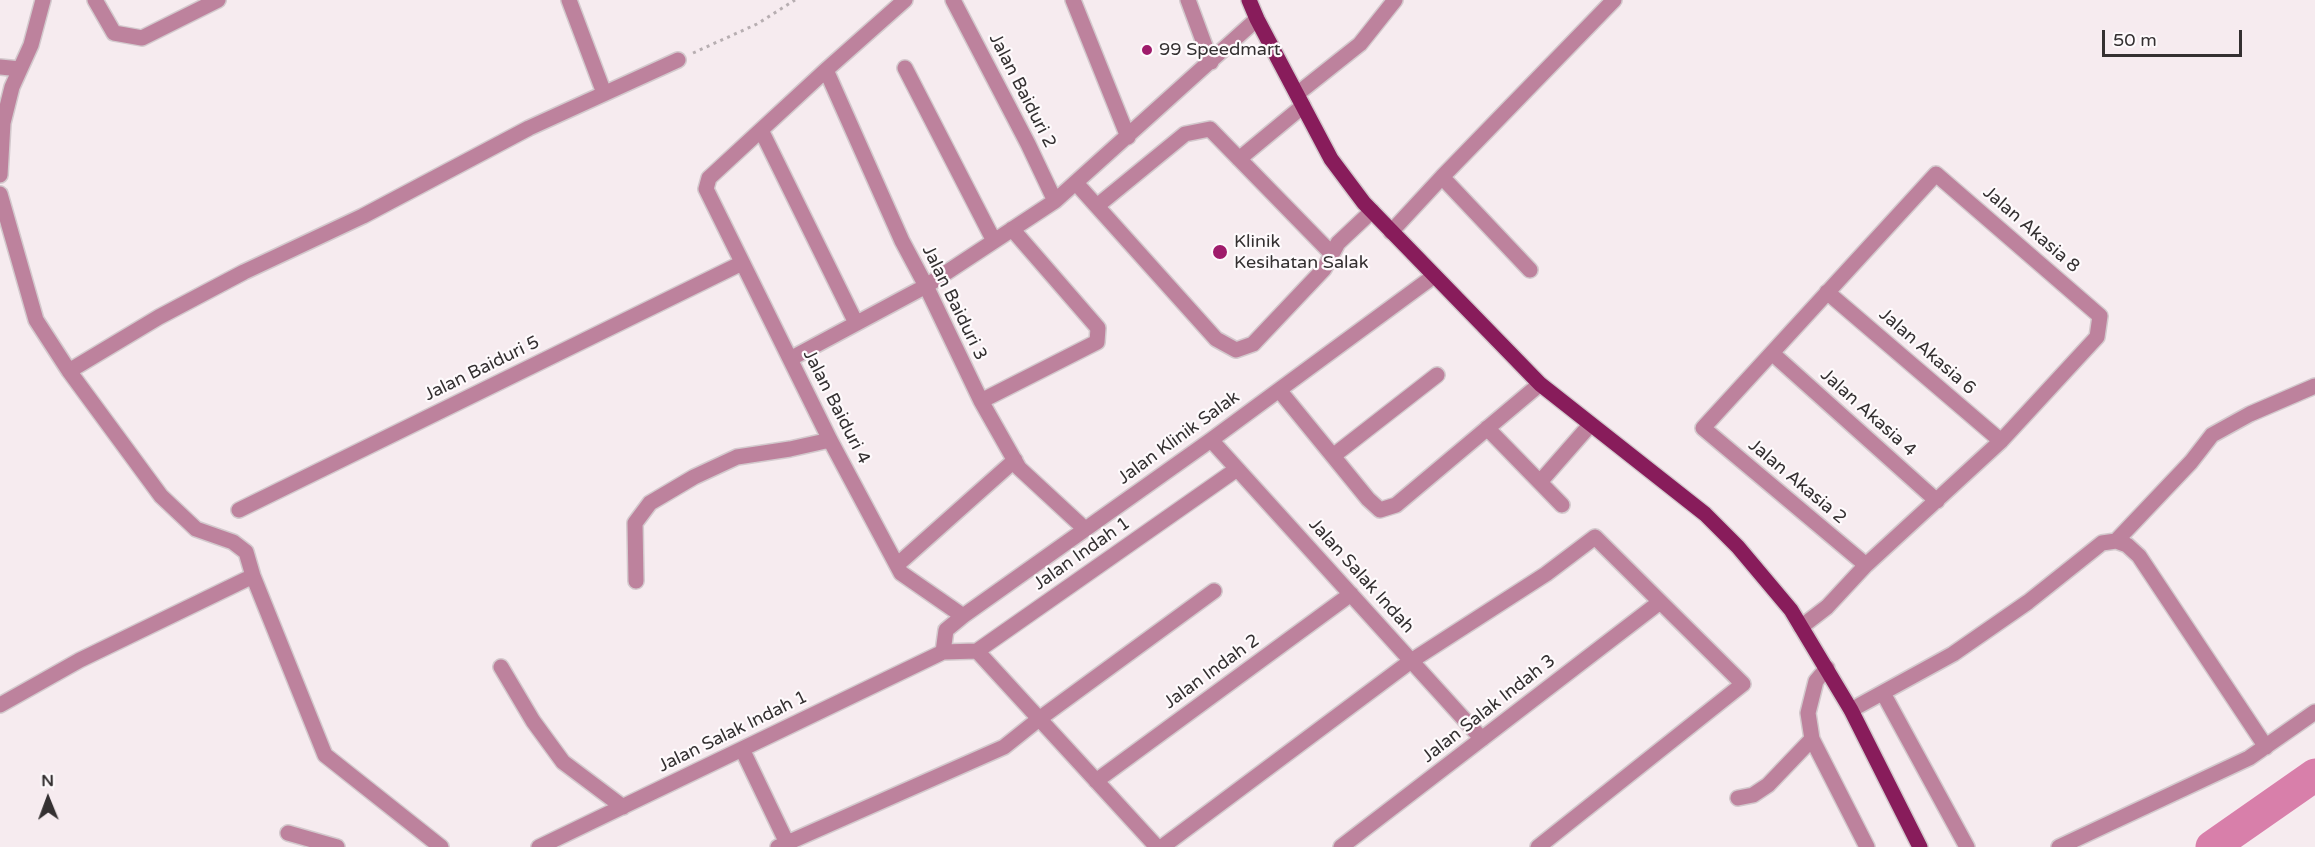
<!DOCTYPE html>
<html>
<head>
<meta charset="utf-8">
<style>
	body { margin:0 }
	#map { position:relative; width:2315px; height:847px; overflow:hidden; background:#f6ebef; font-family:"Varela Round",sans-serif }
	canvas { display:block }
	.north { position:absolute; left:18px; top:769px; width:60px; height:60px; -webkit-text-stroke:4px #fefafc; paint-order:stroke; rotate:359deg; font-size:16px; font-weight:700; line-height:24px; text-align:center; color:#343031 }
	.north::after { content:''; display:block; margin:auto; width:21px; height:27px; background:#343031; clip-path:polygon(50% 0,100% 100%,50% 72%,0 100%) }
	.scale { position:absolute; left:2102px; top:30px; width:140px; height:27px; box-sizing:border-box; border:3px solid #343031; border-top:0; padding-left:8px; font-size:18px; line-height:21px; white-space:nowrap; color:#343031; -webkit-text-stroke:4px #fefafc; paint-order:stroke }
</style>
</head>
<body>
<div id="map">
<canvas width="2315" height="847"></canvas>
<div class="north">N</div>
<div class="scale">50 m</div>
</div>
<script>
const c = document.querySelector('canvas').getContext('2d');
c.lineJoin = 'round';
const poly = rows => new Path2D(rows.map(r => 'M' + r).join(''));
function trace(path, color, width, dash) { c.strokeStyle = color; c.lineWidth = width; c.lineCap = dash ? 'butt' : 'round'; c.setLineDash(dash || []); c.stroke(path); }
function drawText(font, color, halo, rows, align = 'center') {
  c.font = font + ' "Varela Round",sans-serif'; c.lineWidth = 4.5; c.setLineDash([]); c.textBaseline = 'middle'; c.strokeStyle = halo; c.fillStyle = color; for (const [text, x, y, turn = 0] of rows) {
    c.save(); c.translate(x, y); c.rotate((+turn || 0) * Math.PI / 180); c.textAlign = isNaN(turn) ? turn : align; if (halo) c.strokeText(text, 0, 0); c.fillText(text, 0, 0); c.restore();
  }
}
const river = poly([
	[2212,847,2315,775]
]);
const path = poly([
	[693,53,757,24,795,0]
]);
const minor = poly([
	[95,0,114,33,142,38,218,0],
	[569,0,604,93],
	[905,0,826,70,709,178,706,189,830,440,901,573,963,616],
	[953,0,1028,144,1055,201],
	[1073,0,1128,137],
	[1188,0,1211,62],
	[0,67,20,69],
	[905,68,994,241],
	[826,70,902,241,926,286,981,401,1019,468,1085,529],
	[1297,94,1360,44,1395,0],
	[761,130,856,323],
	[1239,159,1303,106],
	[0,175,3,123,12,87,31,45,43,0],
	[1442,177,1530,270],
	[1076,183,1216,339,1236,350,1253,344,1324,269,1338,243,1372,211],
	[0,194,36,320,69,371,161,496,196,529,233,542,246,552,253,576,325,755,441,847],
	[1097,206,1185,134,1210,129,1332,254],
	[1391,232,1442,177,1614,0],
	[1827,292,2001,441],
	[1773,354,1937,501],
	[790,359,926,286,1055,201,1257,19],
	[69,371,159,317,244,272,363,216,529,128,678,60],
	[1279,390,1368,499,1380,510,1396,505,1540,384],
	[981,401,1097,342,1098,328,1012,229],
	[1487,428,1562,505],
	[1211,440,1482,739],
	[1333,456,1437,375],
	[1540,482,1590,425],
	[239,510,742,263],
	[2116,541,2191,462,2212,435,2250,414,2315,386],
	[897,565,1015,460],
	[636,581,635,523,650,503,694,477,737,457,790,449,830,440],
	[1801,627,1827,607,1866,565,2001,441,2097,337,2100,316,1936,174,1703,428,1866,565],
	[977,651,1157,847],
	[943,652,946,630,963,616,1211,440,1434,276],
	[501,667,533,721,563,762,623,807],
	[1827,668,1816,681,1808,713,1812,739,1867,847],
	[1883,693,1967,847],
	[0,705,80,660,253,576],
	[1851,710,1953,654,2028,602,2102,543,2116,541,2127,545,2139,556,2266,747],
	[742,749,787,843],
	[1096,781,1351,594],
	[1738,798,1753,795,1768,785,1812,739],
	[288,833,337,847],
	[539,847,943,652,977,651,1237,469],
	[778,847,1004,747,1039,719,1214,591],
	[1162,847,1411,661,1546,574,1595,537,1743,684,1538,847],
	[1341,847,1660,602],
	[2059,847,2249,758,2315,712]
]);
const major = poly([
	[1249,0,1257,19,1331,159,1364,203,1540,384,1705,514,1738,547,1791,610,1851,710,1920,847]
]);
const markers = [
	[1147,50,6,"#9f1b6b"],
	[1220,252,8,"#9f1b6b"]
];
const poiNames = [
	["99 Speedmart",1159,50],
	["Klinik",1234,242],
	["Kesihatan Salak",1234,263]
];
const streetNames = [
	["Jalan Baiduri 2",1022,91,63],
	["Jalan Akasia 8",2031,230,41],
	["Jalan Baiduri 3",954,303,64],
	["Jalan Akasia 6",1927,352,41],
	["Jalan Baiduri 5",482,369,-26],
	["Jalan Baiduri 4",836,407,63],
	["Jalan Akasia 4",1868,413,42],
	["Jalan Klinik Salak",1179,438,-36],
	["Jalan Akasia 2",1797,482,40],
	["Jalan Indah 1",1082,554,-35],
	["Jalan Salak Indah",1361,576,48],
	["Jalan Indah 2",1212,672,-36],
	["Jalan Salak Indah 3",1489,709,-38],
	["Jalan Salak Indah 1",733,732,-26]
];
trace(river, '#d87faa', 33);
trace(minor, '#d3c9cd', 18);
trace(major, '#d3c9cd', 18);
trace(path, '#b7aeb1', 3, [3, 4.5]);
trace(minor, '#bd829d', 15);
trace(major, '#881c5b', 15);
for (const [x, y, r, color] of markers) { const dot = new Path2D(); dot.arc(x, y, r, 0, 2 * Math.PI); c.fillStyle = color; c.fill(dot); trace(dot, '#fefafc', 2); }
drawText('18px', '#343031', '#fefafc', poiNames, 'left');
drawText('18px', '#343031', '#fefafc', streetNames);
</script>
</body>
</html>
